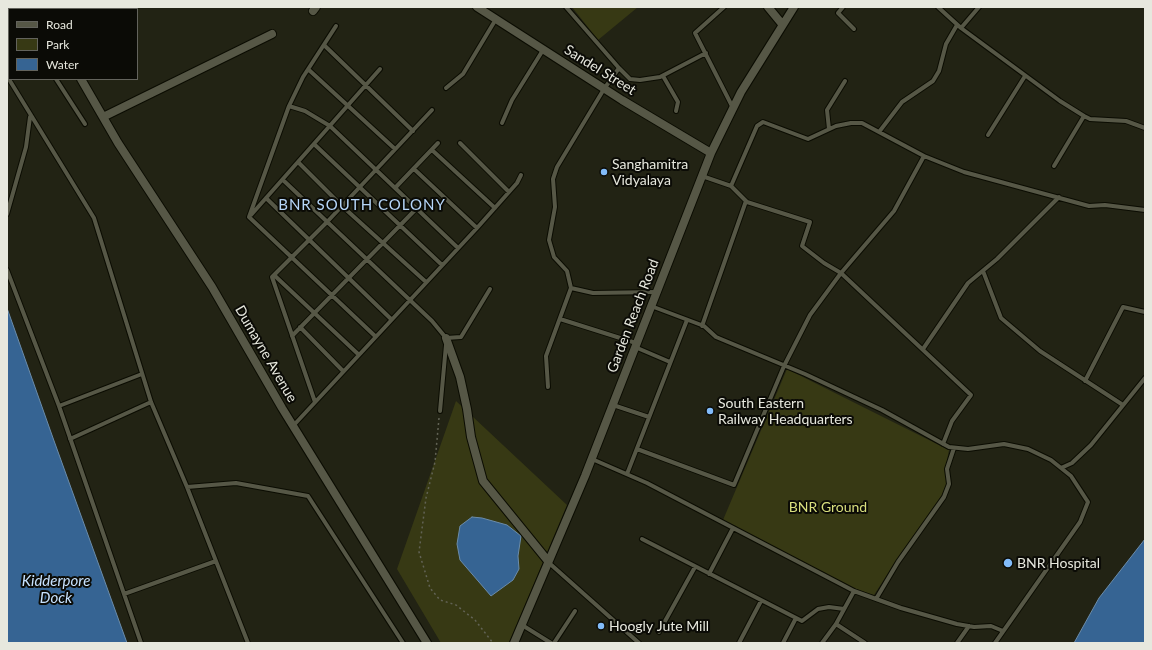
<!DOCTYPE html>
<html>
<head>
<meta charset="utf-8">
<style>
	body { margin:0 }
	#map { position:relative; width:1152px; height:650px; overflow:hidden; background:#222314; font-family:Lato,sans-serif }
	canvas { display:block }
	.frame { position:absolute; inset:0; border:8px solid #e7e8de; pointer-events:none }
	.legend { position:absolute; left:8px; top:8px; width:130px; height:72px; box-sizing:border-box; background:#0b0b06; border:1px solid #63635c; margin:0; padding:5px 7px; list-style:none; font-size:12px; color:#e7e8de }
	.legend li { display:flex; align-items:center; gap:8px; height:20px }
	.legend b { width:20px; border:1px solid #63635c }
</style>
</head>
<body>
<div id="map">
<canvas width="1152" height="650"></canvas>
<div class="frame"></div>
<ul class="legend">
<li><b style="height:5px;background:#565746"></b>Road</li>
<li><b style="height:11px;background:#373914"></b>Park</li>
<li><b style="height:11px;background:#366493"></b>Water</li>
</ul>
</div>
<script>
const c = document.querySelector('canvas').getContext('2d');
c.lineJoin = 'round';
function fillPath(path, color) { c.fillStyle = color; c.fill(path, 'evenodd'); }
const poly = rows => new Path2D(rows.map(r => 'M' + r).join(''));
function trace(path, color, width, dash) { c.strokeStyle = color; c.lineWidth = width; c.lineCap = dash ? 'butt' : 'round'; c.setLineDash(dash || []); c.stroke(path); }
function drawText(font, color, halo, rows, align = 'center') {
  c.font = font + ' Lato,sans-serif'; c.lineWidth = 4; c.setLineDash([]); c.textBaseline = 'middle'; c.strokeStyle = halo; c.fillStyle = color; for (const [text, x, y, turn = 0] of rows) {
    c.save(); c.translate(x, y); c.rotate((+turn || 0) * Math.PI / 180); c.textAlign = isNaN(turn) ? turn : align; if (halo) c.strokeText(text, 0, 0); c.fillText(text, 0, 0); c.restore();
  }
}
const green = poly([
	[572,7,638,7,598,40],
	[787,369,949,450,945,470,947,484,942,495,896,561,874,595,854,589,723,520],
	[456,401,567,505,509,643,441,643,397,569]
]);
const water = poly([
	[7,308,53,438,127,643,7,643,7,308],
	[472,517,482,518,507,525,521,536,518,556,519,569,513,580,491,596,460,560,457,544,460,526,472,517],
	[1145,539,1145,643,1074,643,1099,598,1145,539]
]);
const path = poly([
	[439,418,435,462,426,498,419,552,430,588,440,600,456,605,475,620,493,643]
]);
const lane = poly([
	[724,7,695,33,733,108],
	[843,7,838,13,854,29],
	[938,7,961,28,1060,101,1084,116,1090,119,1126,121,1145,128],
	[131,9,135,7],
	[7,27,9,31],
	[961,28,979,7],
	[324,45,413,131],
	[619,68,630,79,640,80,660,77,706,53],
	[309,70,395,149],
	[7,76,94,218,151,402,187,487,248,643],
	[663,76,678,102,676,111],
	[56,79,85,124],
	[446,88,463,74,496,19],
	[289,106,305,111,330,126,458,248],
	[502,123,512,100,543,50],
	[829,129,827,110,845,81],
	[879,132,902,102,933,81,939,71,946,44,957,25],
	[988,135,1025,76],
	[460,143,509,192],
	[314,144,442,265],
	[432,150,495,208],
	[924,156,894,211,841,273,971,395,952,421,943,444],
	[298,162,342,206,426,282],
	[1054,166,1084,116],
	[414,169,477,228],
	[283,180,432,321,446,338],
	[731,186,757,126,763,122,808,139,836,126,851,123,862,123,924,156,964,172,1089,206,1105,205,1145,210],
	[395,188,438,143],
	[266,198,391,319],
	[7,214,26,147,30,117],
	[251,215,380,69],
	[249,217,289,106,303,77,336,26],
	[249,217,375,336],
	[7,270,59,406,141,643],
	[983,271,1001,318,1040,351,1123,405],
	[274,275,358,354],
	[571,288,593,293,656,292],
	[651,306,704,326,716,337,805,374,882,410,949,447,968,449,1004,444,1028,449,1051,460,1071,476,1088,502,1080,522,995,643],
	[560,319,636,343],
	[702,326,746,201],
	[300,327,343,371],
	[292,336,417,208],
	[446,338,461,337,490,289],
	[635,347,670,362],
	[923,349,968,283,997,259,1059,197],
	[1085,381,1123,307,1145,312],
	[548,387,546,356,571,288,567,271,554,257,549,240,555,207,553,179,557,167,604,89,619,68,566,7],
	[315,402,272,277,327,222,432,110],
	[613,405,649,417],
	[59,406,142,374],
	[440,411,446,345],
	[293,426,477,228,517,183,521,175],
	[70,439,151,402],
	[637,449,734,485,784,366,810,315,841,273,824,263,802,246,810,222,747,202,731,186,702,176],
	[592,459,647,483,854,591,901,608,957,624,974,627,991,626,1003,631],
	[1061,468,1072,463,1091,445,1145,378],
	[627,474,687,320],
	[187,487,236,483,308,496,403,643],
	[642,539,802,621,818,609,829,607,844,609],
	[548,562,639,643],
	[709,574,733,528],
	[124,594,216,561],
	[876,599,898,562,944,497,949,484,947,469,954,448],
	[836,624,865,643],
	[522,625,551,643],
	[659,632,695,567],
	[554,643,575,611],
	[739,643,761,601],
	[783,643,796,618],
	[822,643,836,624,854,591],
	[957,643,969,626]
]);
const street = poly([
	[39,7,41,9],
	[477,7,622,100,711,153],
	[768,7,782,24],
	[313,11,316,7],
	[81,79,118,143,212,287,282,408,427,643],
	[103,117,272,34],
	[446,338,460,377,467,409,471,437,483,481,548,561],
	[514,643,585,476,711,153,741,92,794,7]
]);
const markers = [
	[604,172,4,"#82bcfa"],
	[710,411,4,"#82bcfa"],
	[1008,563,5,"#82bcfa"],
	[601,626,4,"#82bcfa"]
];
const streetNames = [
	["Sandel Street",600,70,32],
	["Garden Reach Road",633,316,-69],
	["Dumayne Avenue",266,354,60]
];
const poiNames = [
	["Sanghamitra",612,164],
	["Vidyalaya",612,180],
	["South Eastern",718,403],
	["Railway Headquarters",718,419],
	["BNR Hospital",1017,563],
	["Hoogly Jute Mill",609,626]
];
const parkNames = [
	["BNR Ground",828,507]
];
const neighbourhoodNames = [
	["BNR SOUTH COLONY",362,205]
];
const waterNames = [
	["Kidderpore",56,581],
	["Dock",56,598]
];
fillPath(green, '#373914');
fillPath(water, '#366493');
trace(water, '#6b8caa', 1);
trace(lane, '#0b0c02', 6);
trace(street, '#0b0c02', 10);
trace(path, '#626355', 1.5, [2, 3]);
trace(lane, '#565746', 4);
trace(street, '#565746', 8);
for (const [x, y, r, color] of markers) { const dot = new Path2D(); dot.arc(x, y, r, 0, 2 * Math.PI); c.fillStyle = color; c.fill(dot); trace(dot, '#0b0b06', 1.5); }
drawText('14px', '#e7e8de', '#0b0b06', streetNames);
drawText('14px', '#e7e8de', '#0b0b06', poiNames, 'left');
drawText('14px', '#d8de7d', '#0b0b06', parkNames);
c.letterSpacing = '1px';
drawText('15px', '#b6d6f9', '#0b0b06', neighbourhoodNames);
c.letterSpacing = '0px';
drawText('italic 15px', '#c7e2ff', '#0b0b06', waterNames);
</script>
</body>
</html>
